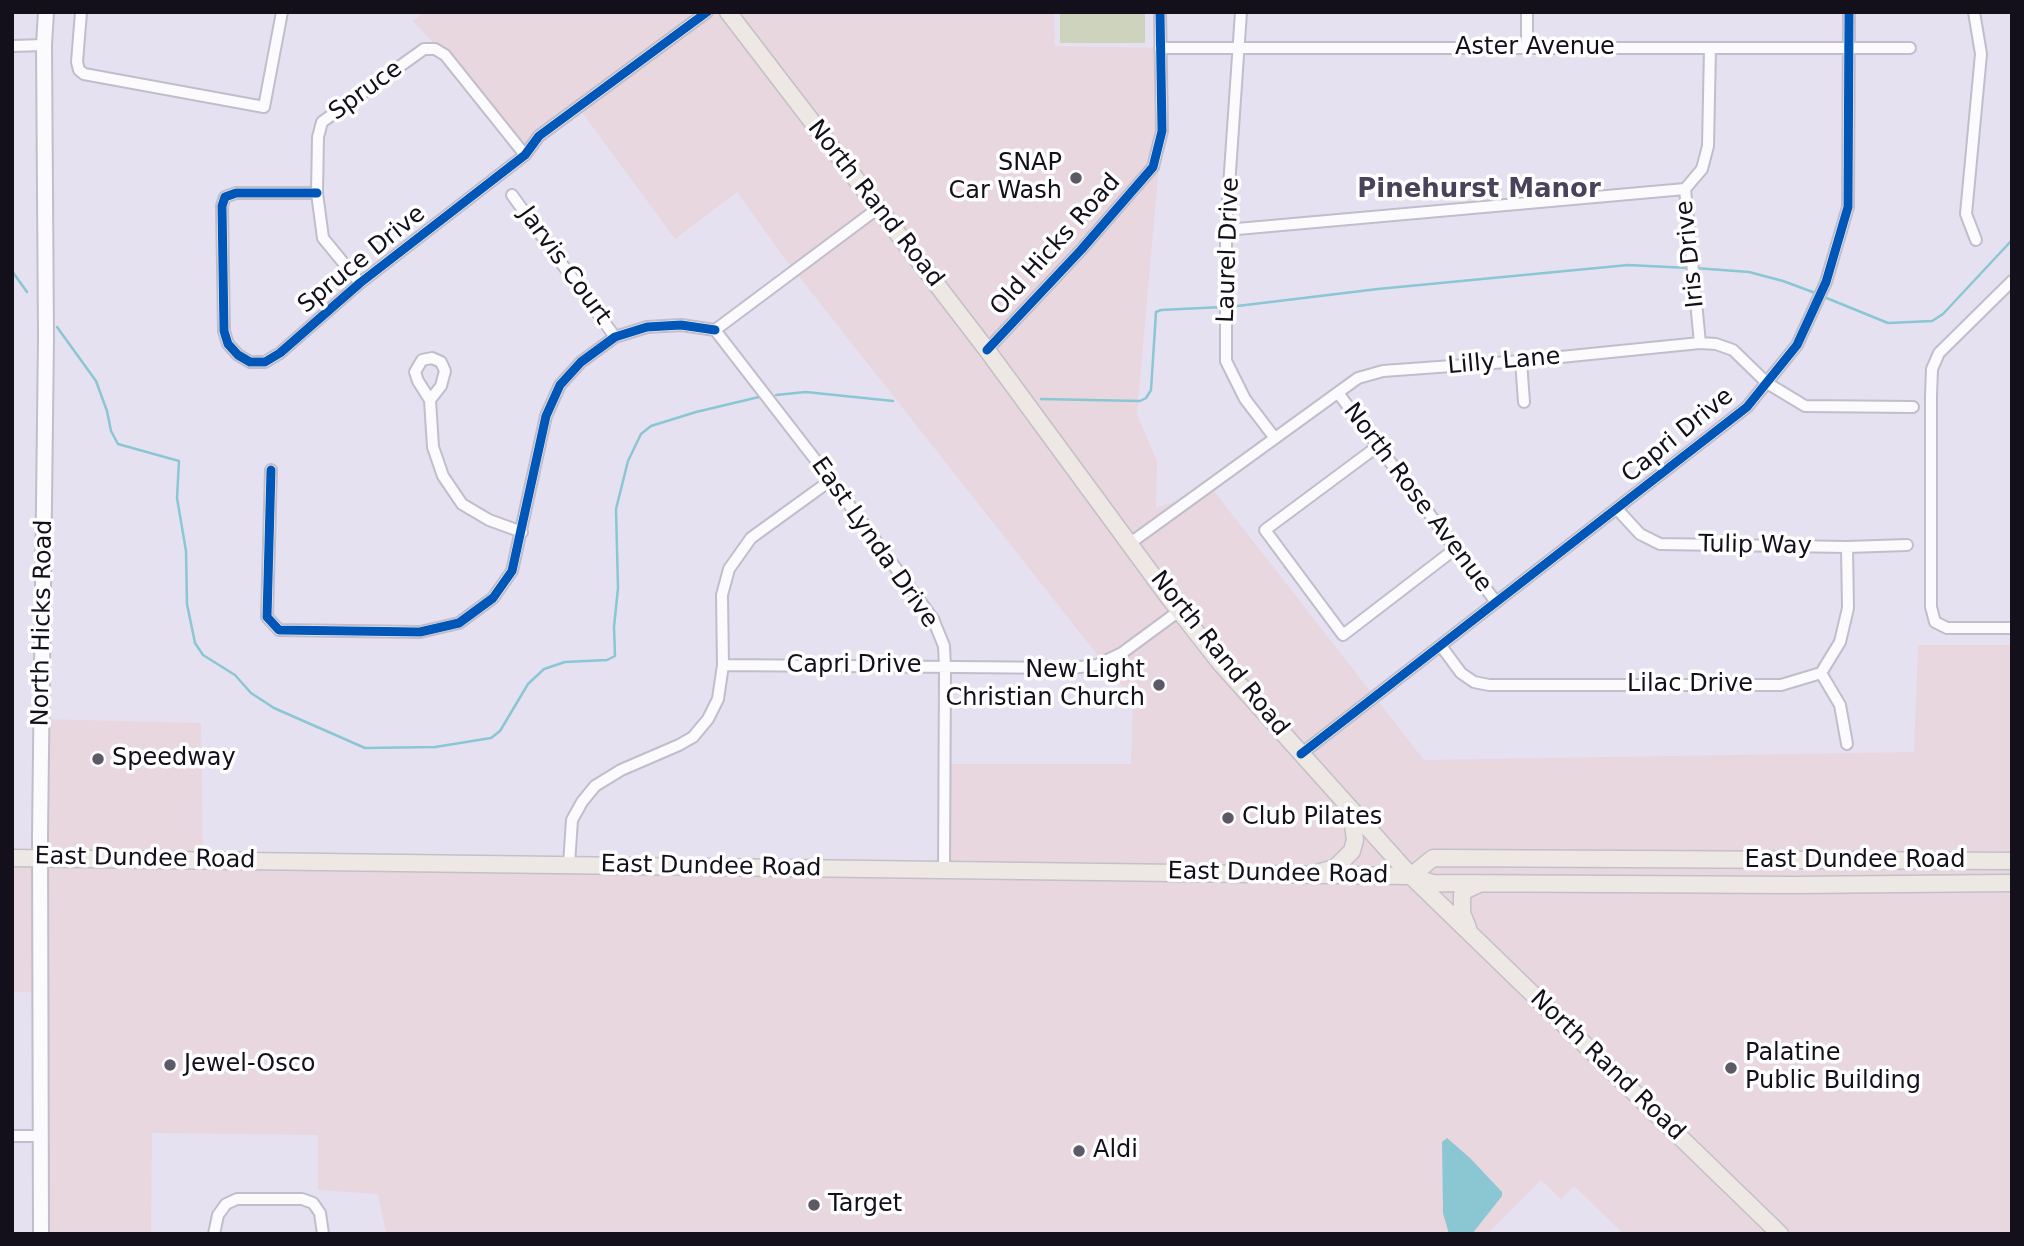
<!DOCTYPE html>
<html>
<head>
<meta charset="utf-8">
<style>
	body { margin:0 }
	#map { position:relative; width:2024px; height:1246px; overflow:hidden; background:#e6e1f1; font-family:"DejaVu Sans",sans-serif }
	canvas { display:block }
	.frame { position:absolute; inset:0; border:14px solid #14101b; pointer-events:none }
</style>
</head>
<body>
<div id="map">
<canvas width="2024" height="1246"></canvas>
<div class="frame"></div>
</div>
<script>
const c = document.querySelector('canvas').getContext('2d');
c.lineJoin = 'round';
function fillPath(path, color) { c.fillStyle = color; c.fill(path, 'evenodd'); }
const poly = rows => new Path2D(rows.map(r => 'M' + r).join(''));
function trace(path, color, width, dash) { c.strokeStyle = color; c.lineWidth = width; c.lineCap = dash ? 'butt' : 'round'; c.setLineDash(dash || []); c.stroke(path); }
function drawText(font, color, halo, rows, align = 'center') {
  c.font = font + ' "DejaVu Sans",sans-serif'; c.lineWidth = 7; c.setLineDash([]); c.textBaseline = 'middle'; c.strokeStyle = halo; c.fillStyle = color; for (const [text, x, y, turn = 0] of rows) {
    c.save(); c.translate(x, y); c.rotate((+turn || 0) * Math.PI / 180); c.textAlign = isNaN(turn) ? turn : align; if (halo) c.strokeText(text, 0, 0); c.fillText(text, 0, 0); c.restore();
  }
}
const commercial = poly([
	[424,12,1054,12,1055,46,1160,48,1162,131,1137,414,1157,461,1156,508,1198,494,1210,486,1424,760,1914,752,1918,645,2012,645,2012,1234,1624,1234,1574,1186,1561,1199,1541,1180,1487,1234,386,1234,378,1194,318,1190,318,1135,152,1133,151,1234,41,1234,39,992,12,992,12,858,40,858,42,719,201,723,203,860,943,871,945,764,1131,764,1133,700,782,255,737,192,675,239,578,107,525,155,445,55,413,21]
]);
const green = poly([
	[1060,12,1145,12,1145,43,1060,43]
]);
const water = poly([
	[1447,1138,1470,1158,1502,1192,1502,1196,1472,1234,1449,1234,1443,1213,1442,1142]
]);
const stream = poly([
	[1695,268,1749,272,1783,281,1818,294],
	[12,271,27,292],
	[1824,297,1888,323,1932,321,1943,314,2012,240],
	[1229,307,1378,289,1628,265,1689,268],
	[57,327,96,381,107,411,111,431,118,444,179,461,177,498,186,551,187,604,195,643,203,655,235,675,251,693,274,708,365,748,435,747,491,738,500,731,528,684,544,669,565,662,607,660,615,656,614,627,618,588,616,509,628,461,641,434,651,426,696,412,759,397],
	[776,395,806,392,893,401],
	[1041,399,1140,401,1146,398,1151,390,1156,312,1161,310,1222,307]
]);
const minor = poly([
	[81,12,77,62,79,70,84,74,264,107,282,12],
	[1241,12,1226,230,1226,361,1245,399,1274,437],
	[1974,12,1981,54,1966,214,1976,240],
	[12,46,44,45],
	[1160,48,1910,48],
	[1527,48,1527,12],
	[317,193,236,193,225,197,222,206,224,331,228,344,238,355,250,362,265,362,280,353,360,283,525,155,539,136,707,12],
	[512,195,615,337],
	[1226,230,1685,189],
	[2012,281,1939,353,1932,369,1931,396,1931,607,1935,622,1947,628,2012,628],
	[360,283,323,238,317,193,318,137,322,122,424,49,435,49,445,55,525,155],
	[715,330,831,480,933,619,944,646,945,666,944,871],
	[715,330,877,209],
	[1700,343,1685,189,1702,169,1708,146,1710,48],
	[987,350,1081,250,1153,167,1162,131,1160,12],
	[432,358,441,362,445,371,441,386,430,400,418,381,415,372,422,360,432,358],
	[1521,361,1524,402],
	[1338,393,1496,602],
	[430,400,433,447,443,476,462,504,489,520,522,532],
	[1378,446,1265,530,1343,635,1455,549],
	[271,470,267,617,279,630,420,632,459,623,493,598,512,571,546,416,560,385,581,362,615,337,647,327,681,325,715,330],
	[1617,509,1640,534,1660,544,1847,547,1907,545],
	[1129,544,1358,378,1383,371,1521,361,1700,343,1716,344,1733,350,1767,383,1805,406,1913,407],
	[1441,646,1461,673,1474,682,1489,685,1781,685,1821,673,1840,642,1848,608,1847,547],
	[723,665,1071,668,1097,665,1122,653,1179,611],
	[1821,673,1840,705,1847,744],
	[1301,754,1747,407,1797,345,1826,282,1848,207,1849,12],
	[569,864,572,820,582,802,595,786,621,770,679,745,693,737,708,719,718,699,723,665,722,595,729,569,751,538,831,480],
	[12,1136,40,1136],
	[214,1234,218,1215,226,1204,237,1199,302,1199,313,1203,320,1213,323,1234]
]);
const secondary = poly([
	[41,1234,40,835,46,337,44,45,46,12]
]);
const primary = poly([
	[728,12,987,350,1170,599,1221,664,1411,876,1780,1234],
	[12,858,1411,876,1433,883,1793,885,2012,883],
	[1320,872,1335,868,1352,851,1355,840,1351,810],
	[1411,876,1433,858,2012,861],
	[1468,928,1462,913,1462,895,1466,890,1479,884]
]);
const cycleway = poly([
	[317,193,236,193,225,197,222,206,224,331,228,344,238,355,250,362,265,362,280,353,360,283,525,155,539,136,707,12],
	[987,350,1081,250,1153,167,1162,131,1160,12],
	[271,470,267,617,279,630,420,632,459,623,493,598,512,571,546,416,560,385,581,362,615,337,647,327,681,325,715,330],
	[1301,754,1747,407,1797,345,1826,282,1848,207,1849,12]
]);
const markers = [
	[1076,178,7,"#5e5966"],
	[1159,685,7,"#5e5966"],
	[98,759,7,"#5e5966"],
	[1228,818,7,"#5e5966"],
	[170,1065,7,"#5e5966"],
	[1731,1068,7,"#5e5966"],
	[1079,1151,7,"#5e5966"],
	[814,1205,7,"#5e5966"]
];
const streetNames = [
	["Aster Avenue",1535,48],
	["Spruce",366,91,-36],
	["North Rand Road",875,204,52],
	["Old Hicks Road",1056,245,-48],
	["Laurel Drive",1229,250,-88],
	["Iris Drive",1691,254,-96],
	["Spruce Drive",362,260,-39],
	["Jarvis Court",564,266,54],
	["Lilly Lane",1504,362,-5],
	["Capri Drive",1678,436,-39],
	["North Rose Avenue",1417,498,53],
	["East Lynda Drive",874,543,55],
	["Tulip Way",1755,546,1],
	["North Hicks Road",43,623,-89],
	["North Rand Road",1219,654,51],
	["Capri Drive",854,666],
	["Lilac Drive",1690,685],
	["East Dundee Road",145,859,1],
	["East Dundee Road",1855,861],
	["East Dundee Road",711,867,1],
	["East Dundee Road",1278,874,1],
	["North Rand Road",1607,1066,44]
];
const poiNames = [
	["SNAP",1062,164,"right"],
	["Car Wash",1062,192,"right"],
	["New Light",1145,671,"right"],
	["Christian Church",1145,699,"right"],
	["Speedway",112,759],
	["Club Pilates",1242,818],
	["Palatine",1745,1054],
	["Public Building",1745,1082],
	["Jewel-Osco",184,1065],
	["Aldi",1093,1151],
	["Target",828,1205]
];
const neighbourhoodNames = [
	["Pinehurst Manor",1479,190]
];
fillPath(commercial, '#e8d7de');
fillPath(green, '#cdd3bd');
fillPath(water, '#8bc6d3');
trace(stream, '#8bc6d3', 2.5);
trace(minor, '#c1bdca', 14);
trace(secondary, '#c1bdca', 18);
trace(primary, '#c3c0c8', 19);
trace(minor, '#fbfafd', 10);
trace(secondary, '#fbfafd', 14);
trace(primary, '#eee8e5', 16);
trace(cycleway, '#0057b8', 9);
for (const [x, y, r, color] of markers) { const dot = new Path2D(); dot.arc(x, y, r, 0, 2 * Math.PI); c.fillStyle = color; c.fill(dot); trace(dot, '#fff', 2.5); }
drawText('24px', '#14101b', '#fff', streetNames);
drawText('24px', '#14101b', '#fff', poiNames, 'left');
drawText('bold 26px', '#4a415a', '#fff', neighbourhoodNames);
</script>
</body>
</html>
